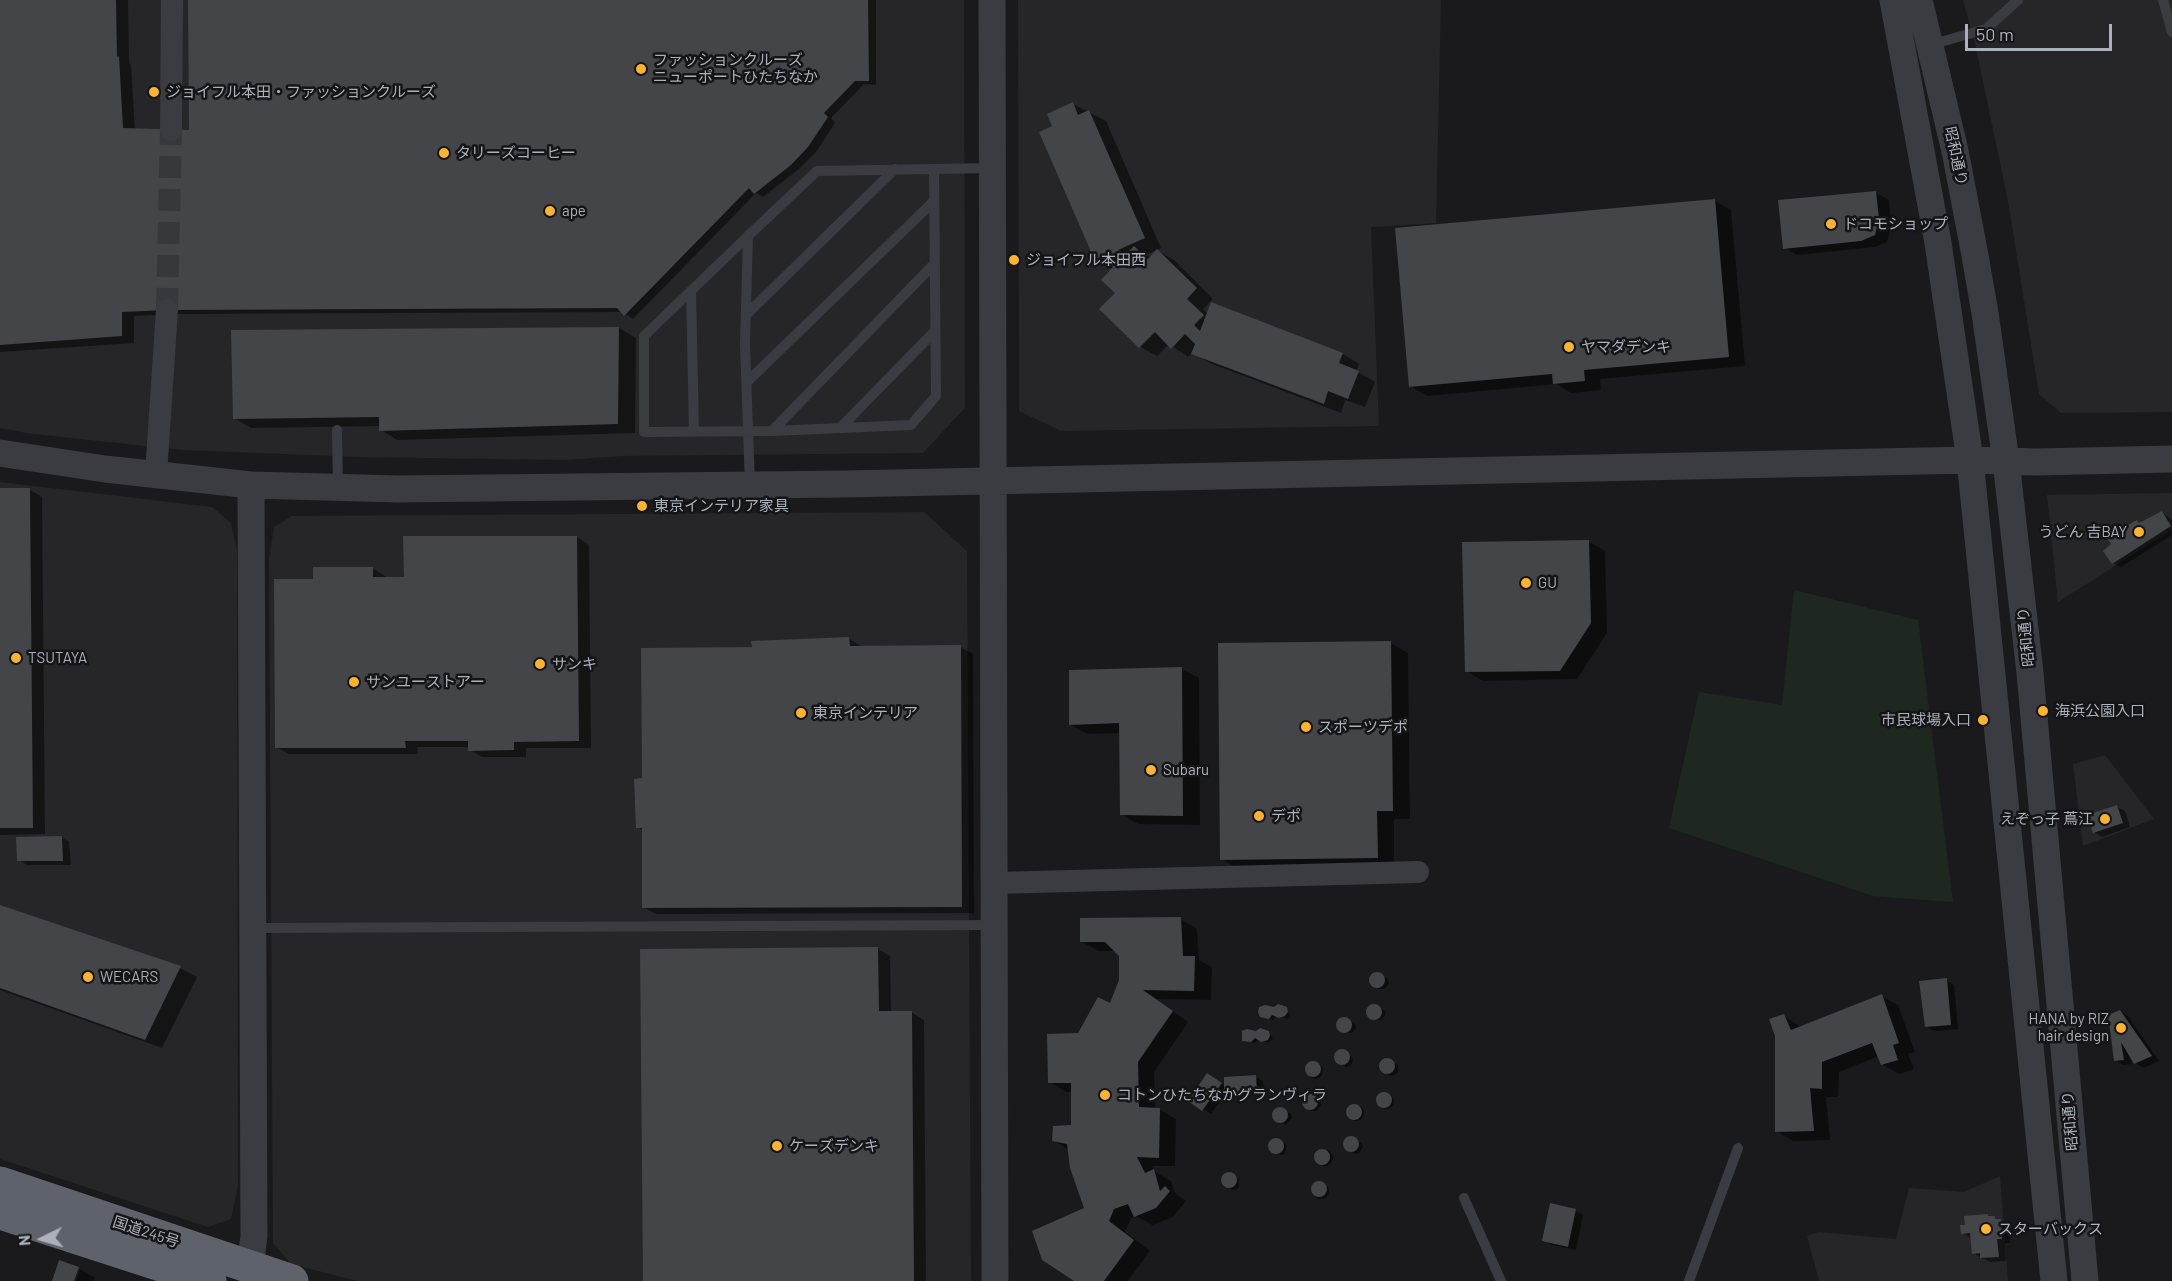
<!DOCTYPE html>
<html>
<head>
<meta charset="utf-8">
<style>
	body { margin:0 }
	#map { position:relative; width:2172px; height:1281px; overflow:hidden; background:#1a1a1c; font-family:Barlow,sans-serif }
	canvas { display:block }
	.north { position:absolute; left:12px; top:1209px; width:60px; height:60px; -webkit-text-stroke:4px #151517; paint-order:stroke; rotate:265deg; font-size:16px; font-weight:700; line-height:24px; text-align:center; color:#acb1bc }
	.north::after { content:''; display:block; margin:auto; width:21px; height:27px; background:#acb1bc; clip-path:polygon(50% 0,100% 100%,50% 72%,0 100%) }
	.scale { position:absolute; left:1965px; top:24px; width:147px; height:27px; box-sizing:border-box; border:3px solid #acb1bc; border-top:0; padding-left:8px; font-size:18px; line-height:21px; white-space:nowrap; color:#acb1bc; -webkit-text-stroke:4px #151517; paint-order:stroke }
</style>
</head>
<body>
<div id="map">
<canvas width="2172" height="1281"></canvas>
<div class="north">N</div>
<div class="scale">50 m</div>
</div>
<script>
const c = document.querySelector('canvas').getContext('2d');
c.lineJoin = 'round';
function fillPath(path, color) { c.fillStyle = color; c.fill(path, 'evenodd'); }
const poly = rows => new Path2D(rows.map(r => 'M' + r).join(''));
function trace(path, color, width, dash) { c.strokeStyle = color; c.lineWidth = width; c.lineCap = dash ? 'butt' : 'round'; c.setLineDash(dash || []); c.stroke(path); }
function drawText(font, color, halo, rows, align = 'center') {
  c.font = font + ' Barlow,"Noto Sans JP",sans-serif'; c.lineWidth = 5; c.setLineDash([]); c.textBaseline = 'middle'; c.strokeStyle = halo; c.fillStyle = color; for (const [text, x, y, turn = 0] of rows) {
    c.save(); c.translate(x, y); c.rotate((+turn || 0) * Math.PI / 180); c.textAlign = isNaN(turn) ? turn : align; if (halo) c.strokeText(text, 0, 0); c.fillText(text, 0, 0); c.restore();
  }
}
const built = poly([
	[0,0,964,0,965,408,923,453,623,456,563,460,359,457,182,450,26,433,0,428],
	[1018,0,1441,0,1436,223,1371,227,1379,426,1061,431,1019,411],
	[1963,0,2172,0,2172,412,2061,413,2039,394,2008,201,1976,48],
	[0,482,212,507,231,523,237,550,238,1185,231,1219,208,1227,0,1159],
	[2172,493,2172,530,2058,602,2047,495],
	[924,512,967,551,971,1281,357,1281,291,1264,273,1243,269,559,274,527,292,516],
	[2105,755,2154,819,2083,846,2073,764],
	[2000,1176,2008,1281,1819,1281,1807,1236,1819,1232,1896,1239,1909,1188,1964,1192]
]);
const green = poly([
	[1794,590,1918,620,1953,902,1873,896,1669,828,1699,692,1782,705]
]);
const shadow = poly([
	[0,0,128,0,129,63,131,65,135,130,190,132,190,0,876,0,876,85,864,84,831,118,835,123,816,152,799,169,763,197,756,193,633,319,623,312,176,314,134,316,134,343,0,352],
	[1073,104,1106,121,1161,248,1146,255,1151,258,1158,251,1174,260,1213,299,1203,309,1208,314,1212,304,1343,354,1359,364,1356,371,1375,382,1365,407,1345,400,1341,413,1210,363,1193,353,1188,357,1169,344,1157,356,1140,347,1117,293,1113,269,1096,259,1054,127],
	[1876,193,1889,200,1891,227,1887,242,1875,247,1797,255,1785,248],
	[1714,200,1731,210,1745,366,1600,379,1601,390,1571,393,1557,384,1427,396,1410,386],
	[619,328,636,338,635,433,397,440,381,430,380,426,251,428,234,418],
	[0,490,30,490,42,497,45,834,0,835],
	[2162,512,2172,520,2172,535,2121,567,2113,563,2137,522,2141,524],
	[577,537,589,545,591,748,526,748,526,757,482,757,470,750,470,747,417,747,418,754,289,754,276,747,315,580,372,568,385,576,385,579,405,579],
	[1588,541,1605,551,1607,633,1577,679,1483,681,1466,671],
	[849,639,861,646,960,647,973,654,974,913,656,914,643,907,644,831,638,827,643,780,753,648],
	[1391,643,1408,653,1410,819,1394,819,1394,867,1238,869,1222,859,1219,645],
	[1182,669,1199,678,1200,825,1138,824,1121,814,1121,733,1087,734,1070,724],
	[2117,807,2125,811,2130,827,2102,837,2094,832],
	[61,837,69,842,71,865,27,865,19,860],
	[0,907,180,968,197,977,162,1048,0,990],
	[1180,919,1197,929,1199,960,1212,967,1211,1000,1156,999,1188,1022,1154,1072,1155,1109,1159,1109,1176,1119,1175,1166,1152,1166,1155,1172,1171,1181,1174,1192,1186,1201,1173,1217,1152,1225,1136,1216,1131,1218,1125,1232,1150,1251,1128,1281,1077,1281,1086,1209,1069,1150,1053,1140,1072,1127,1072,1092,1066,1092,1050,1082,1079,1035,1111,1006,1121,980,1120,956,1116,951,1098,951,1081,941],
	[878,949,890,956,891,1013,911,1012,924,1020,926,1281,645,1281,642,951],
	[1377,973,1388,979,1389,983,1385,989,1378,989,1371,983,1373,974],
	[1946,980,1954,985,1958,1029,1934,1031,1926,1026],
	[1881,996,1898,1005,1915,1052,1908,1054,1914,1069,1899,1074,1882,1064,1879,1056,1839,1072,1838,1097,1826,1097,1830,1140,1793,1141,1776,1131,1784,1016,1801,1027],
	[1375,1005,1385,1011,1385,1015,1382,1020,1375,1020,1368,1014,1367,1010,1370,1006],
	[1287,1009,1290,1015,1287,1019,1277,1015,1273,1020,1261,1016],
	[2120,1011,2128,1016,2159,1061,2144,1068,2135,1063,2130,1055,2132,1064,2123,1065,2115,1060],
	[1345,1017,1355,1024,1356,1028,1352,1033,1345,1033,1338,1027,1338,1023,1340,1019],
	[1265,1030,1273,1038,1269,1043,1259,1039,1255,1043,1244,1040,1257,1032],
	[1342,1050,1352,1057,1353,1061,1350,1066,1346,1067,1337,1062,1335,1058,1338,1052],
	[1390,1060,1398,1065,1398,1072,1395,1075,1391,1076,1380,1069,1383,1061],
	'1307 1071a8 8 0 1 1 16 0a8 8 0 1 1-16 0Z',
	[1255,1077,1263,1081,1264,1095,1234,1096,1226,1092,1211,1114,1190,1100,1215,1079,1226,1086],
	'1378 1101a8 8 0 1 1 16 0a8 8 0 1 1-16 0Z',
	[1310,1095,1320,1101,1321,1105,1317,1111,1311,1111,1303,1105,1303,1100,1306,1096],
	'1348 1113a8 8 0 1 1 16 0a8 8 0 1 1-16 0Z',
	[1283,1109,1291,1114,1292,1118,1286,1125,1275,1120,1274,1113,1276,1110],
	[1352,1137,1362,1143,1363,1147,1359,1153,1355,1154,1345,1147,1345,1142,1347,1138],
	[1272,1140,1279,1140,1287,1145,1285,1154,1282,1155,1271,1151,1269,1147],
	'1317 1158a8 8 0 1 1 16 0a8 8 0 1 1-16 0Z',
	[1229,1173,1239,1179,1239,1186,1237,1189,1232,1190,1224,1185,1222,1181,1225,1174],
	'1313 1191a8 8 0 1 1 16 0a8 8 0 1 1-16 0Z',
	[1575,1211,1583,1215,1576,1250,1552,1245,1544,1240],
	[1988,1216,2008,1225,2010,1243,2005,1243,2006,1261,1990,1262,1973,1253,1972,1238,1962,1233,1966,1226],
	[80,1269,95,1278,94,1281,76,1281]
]);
const building = poly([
	[0,0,116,0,117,57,119,56,123,128,189,130,188,0,868,0,869,81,855,81,824,113,828,117,808,147,791,165,754,194,749,188,624,316,617,308,167,310,122,312,122,336,0,345],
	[1073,102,1078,115,1089,110,1145,238,1118,250,1124,256,1134,246,1148,259,1157,249,1197,288,1187,299,1204,315,1194,325,1200,331,1211,302,1343,353,1339,363,1359,371,1348,399,1328,391,1324,404,1191,354,1195,344,1185,334,1171,349,1155,332,1139,348,1099,309,1115,293,1101,280,1113,267,1103,257,1095,261,1039,132,1052,126,1047,114],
	[1876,191,1879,219,1875,235,1861,241,1783,249,1778,200],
	[1715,199,1729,357,1584,370,1585,381,1553,384,1552,374,1409,387,1395,228],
	[619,327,618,424,379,431,379,417,233,419,231,330],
	[0,488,30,488,33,828,0,828],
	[2162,511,2171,526,2112,564,2103,551,2111,544,2106,537,2137,520,2139,523],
	[403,536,577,536,579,741,514,742,514,750,468,751,468,741,405,741,406,748,275,748,274,579,313,579,313,567,373,567,373,577,404,577],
	[1589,540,1591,623,1560,671,1465,672,1462,542],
	[849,637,850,646,961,645,962,907,642,908,642,828,636,828,634,779,642,778,641,648,752,647,751,641],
	[1391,641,1393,811,1377,811,1378,858,1220,860,1218,643],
	[1182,667,1183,816,1120,815,1119,723,1069,725,1069,670],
	[2117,805,2123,823,2093,833,2087,815],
	[62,836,63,861,17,861,16,837],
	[0,905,181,966,145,1040,0,988],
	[1181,917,1183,956,1195,956,1194,991,1143,990,1173,1011,1138,1062,1139,1107,1160,1108,1159,1158,1137,1157,1145,1173,1154,1169,1160,1191,1165,1186,1170,1191,1156,1208,1134,1217,1128,1204,1114,1209,1109,1221,1134,1240,1104,1281,1074,1281,1042,1260,1032,1231,1084,1208,1070,1168,1067,1144,1052,1141,1053,1126,1071,1125,1071,1083,1048,1083,1047,1034,1078,1033,1098,997,1110,1003,1119,980,1119,956,1105,942,1080,942,1080,918],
	[878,947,879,1011,912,1011,914,1281,643,1281,640,949],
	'1369 980a8 8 0 1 1 16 0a8 8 0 1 1-16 0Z',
	[1947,978,1951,1025,1925,1027,1919,981],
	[1882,994,1899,1043,1893,1045,1898,1060,1881,1065,1872,1043,1822,1062,1822,1089,1810,1088,1814,1131,1775,1132,1775,1036,1769,1019,1784,1014,1791,1030],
	'1366 1012a8 8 0 1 1 16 0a8 8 0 1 1-16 0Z',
	[1278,1004,1287,1007,1288,1012,1285,1016,1279,1018,1272,1015,1269,1019,1260,1017,1258,1012,1259,1007,1265,1005,1274,1007],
	[2120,1010,2152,1056,2134,1064,2121,1042,2124,1060,2114,1061,2108,1015],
	'1336 1025a8 8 0 1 1 16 0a8 8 0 1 1-16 0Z',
	[1260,1028,1269,1031,1270,1036,1268,1040,1261,1042,1255,1038,1251,1042,1242,1041,1242,1031,1247,1029,1256,1031],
	'1334 1057a8 8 0 1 1 16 0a8 8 0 1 1-16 0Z',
	'1379 1066a8 8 0 1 1 16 0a8 8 0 1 1-16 0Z',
	'1305 1069a8 8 0 1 1 16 0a8 8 0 1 1-16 0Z',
	[1207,1073,1222,1083,1202,1111,1188,1101],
	[1256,1075,1257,1092,1224,1093,1224,1077],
	'1376 1100a8 8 0 1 1 16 0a8 8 0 1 1-16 0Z',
	'1302 1102a8 8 0 1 1 16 0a8 8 0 1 1-16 0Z',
	'1346 1112a8 8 0 1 1 16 0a8 8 0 1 1-16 0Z',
	'1272 1115a8 8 0 1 1 16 0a8 8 0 1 1-16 0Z',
	'1343 1144a8 8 0 1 1 16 0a8 8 0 1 1-16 0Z',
	'1268 1146a8 8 0 1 1 16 0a8 8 0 1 1-16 0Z',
	'1314 1157a8 8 0 1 1 16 0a8 8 0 1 1-16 0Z',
	'1221 1180a8 8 0 1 1 16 0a8 8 0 1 1-16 0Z',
	'1311 1189a8 8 0 1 1 16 0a8 8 0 1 1-16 0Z',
	[1550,1203,1576,1209,1568,1247,1542,1241],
	[1988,1214,1988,1216,1995,1216,1995,1219,2001,1219,2002,1239,1997,1239,1999,1257,1980,1258,1980,1253,1972,1254,1970,1233,1961,1234,1960,1225,1965,1225,1964,1216],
	[59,1260,79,1267,74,1281,52,1281]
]);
const minorTunnel = poly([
	[167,310,171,130]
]);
const service = poly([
	[2163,0,2172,32],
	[1930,45,1986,29,2018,0],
	[748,236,644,336,644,432,772,431,911,425,936,396,934,169],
	[691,291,694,432],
	[746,315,895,169],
	[747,382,934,201],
	[840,428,935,331],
	[337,430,338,486],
	[772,431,934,264],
	[750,486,745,344,748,236,817,171,993,168],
	[253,928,993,925],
	[1464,1198,1501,1281],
	[1689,1281,1738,1148]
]);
const minor = poly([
	[171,130,172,0],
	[156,474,167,310],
	[994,883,1418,872]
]);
const tertiary = poly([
	[992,0,995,1281],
	[1893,0,1938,243,1970,460,2054,1281],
	[1919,0,1955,151,1974,250,1985,313,2006,461,2030,673,2085,1281],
	[0,453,105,469,251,485,398,489,845,484,1970,460,2036,462,2172,459],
	[250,1267,254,1236,251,485]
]);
const trunk = poly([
	[0,1183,292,1281],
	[0,1213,210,1281]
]);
const markers = [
	[641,69,6,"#fab334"],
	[154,92,6,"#fab334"],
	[444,153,6,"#fab334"],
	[550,211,6,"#fab334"],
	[1831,224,6,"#fab334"],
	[1014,260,6,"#fab334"],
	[1569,347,6,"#fab334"],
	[642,506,6,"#fab334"],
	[2139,532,6,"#fab334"],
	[1526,583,6,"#fab334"],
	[16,658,6,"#fab334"],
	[540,664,6,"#fab334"],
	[354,682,6,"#fab334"],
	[2043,711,6,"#fab334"],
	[801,713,6,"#fab334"],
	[1983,720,6,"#fab334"],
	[1306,727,6,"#fab334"],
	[1151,770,6,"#fab334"],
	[1259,816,6,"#fab334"],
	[2105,819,6,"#fab334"],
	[88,977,6,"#fab334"],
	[2121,1028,6,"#fab334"],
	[1105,1095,6,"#fab334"],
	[777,1146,6,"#fab334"],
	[1986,1229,6,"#fab334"]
];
const poiNames = [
	["ファッションクルーズ",653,60],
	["ニューポートひたちなか",653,77],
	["ジョイフル本田・ファッションクルーズ",166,92],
	["タリーズコーヒー",456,153],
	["ape",562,211],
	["ドコモショップ",1843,224],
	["ジョイフル本田西",1026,260],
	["ヤマダデンキ",1581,347],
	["東京インテリア家具",654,506],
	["うどん 吉BAY",2127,532,"right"],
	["GU",1538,583],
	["TSUTAYA",28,658],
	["サンキ",552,664],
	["サンユーストアー",366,682],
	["海浜公園入口",2055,711],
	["東京インテリア",813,713],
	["市民球場入口",1971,720,"right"],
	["スポーツデポ",1318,727],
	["Subaru",1163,770],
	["デポ",1271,816],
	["えぞっ子 蔦江",2093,819,"right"],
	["WECARS",100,977],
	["HANA by RIZ",2109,1019,"right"],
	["hair design",2109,1036,"right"],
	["コトンひたちなかグランヴィラ",1117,1095],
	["ケーズデンキ",789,1146],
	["スターバックス",1998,1229]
];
const streetNames = [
	["昭和通り",1956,156,78],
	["昭和通り",2026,637,-96],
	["昭和通り",2070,1121,-95],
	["国道245号",146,1232,18]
];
fillPath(built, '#262629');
fillPath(green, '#1f2820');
fillPath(shadow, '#0007');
fillPath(building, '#444549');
trace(minorTunnel, '#37383c', 22, [22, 11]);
trace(service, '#3b3c41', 10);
trace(minor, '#3b3c41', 22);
trace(tertiary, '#3b3c41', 27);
trace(trunk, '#5e626a', 33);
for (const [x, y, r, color] of markers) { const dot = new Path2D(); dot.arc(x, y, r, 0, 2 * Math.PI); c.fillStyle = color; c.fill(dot); trace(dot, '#151517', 2); }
drawText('15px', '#acb1bc', '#151517', poiNames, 'left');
drawText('15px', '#acb1bc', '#151517', streetNames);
</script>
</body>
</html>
